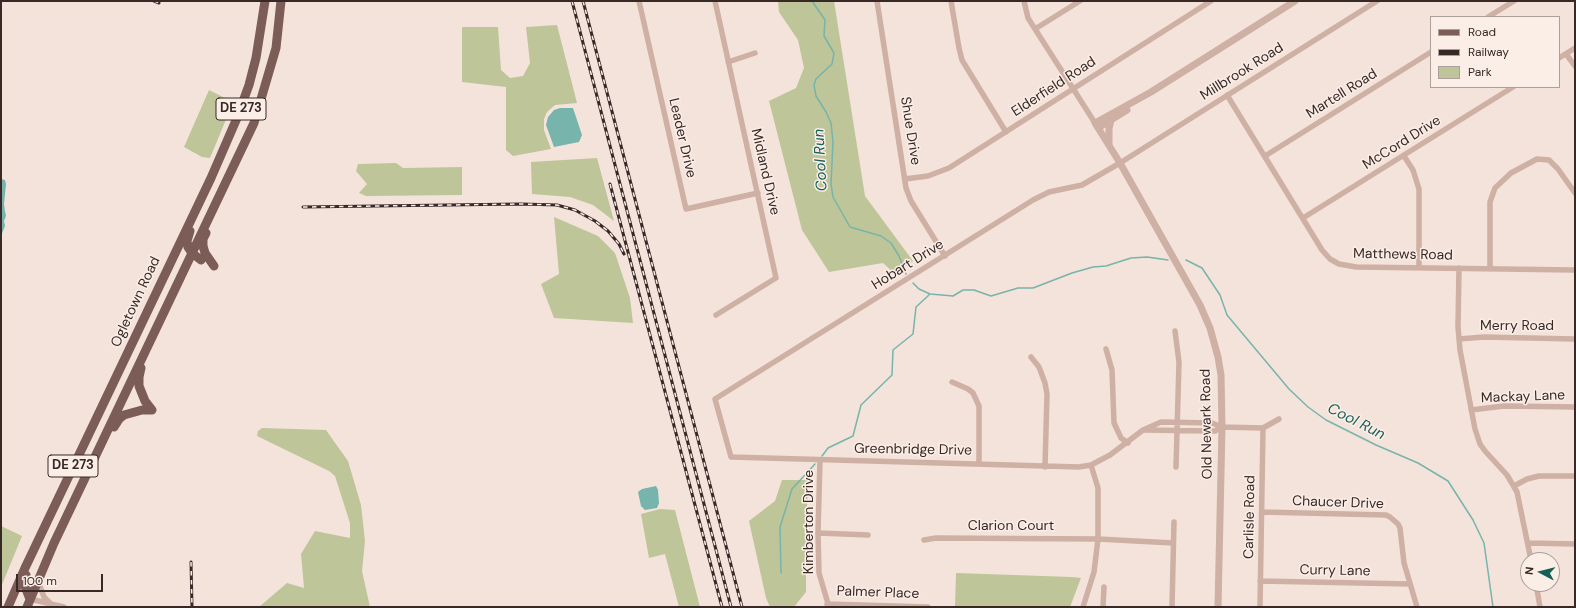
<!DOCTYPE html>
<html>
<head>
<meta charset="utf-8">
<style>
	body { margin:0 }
	#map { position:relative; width:1576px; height:608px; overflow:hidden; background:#f4e3da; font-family:"DM Sans",sans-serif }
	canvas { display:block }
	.frame { position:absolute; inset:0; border:2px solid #382927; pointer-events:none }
	.legend { position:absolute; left:1430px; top:16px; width:130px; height:72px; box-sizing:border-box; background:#fbeee7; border:1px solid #ad9f9a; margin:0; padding:5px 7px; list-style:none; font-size:12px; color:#382927 }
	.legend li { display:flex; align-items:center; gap:8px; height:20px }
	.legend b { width:20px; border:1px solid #ad9f9a }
	.north { position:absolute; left:1520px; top:552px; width:40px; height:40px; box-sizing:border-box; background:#fbeee7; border:1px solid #ad9f9a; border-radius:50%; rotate:277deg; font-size:11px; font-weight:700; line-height:16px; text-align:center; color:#382927 }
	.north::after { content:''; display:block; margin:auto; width:14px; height:18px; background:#185f57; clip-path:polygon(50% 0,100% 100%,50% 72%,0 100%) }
	.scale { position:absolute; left:16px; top:574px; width:87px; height:18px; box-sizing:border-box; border:2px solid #382927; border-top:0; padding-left:5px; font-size:12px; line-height:14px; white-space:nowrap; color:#382927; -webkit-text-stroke:3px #fbeee7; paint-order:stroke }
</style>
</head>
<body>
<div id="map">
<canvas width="1576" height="608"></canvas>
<div class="frame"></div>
<ul class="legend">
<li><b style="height:5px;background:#7c5c56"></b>Road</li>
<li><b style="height:5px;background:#382927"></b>Railway</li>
<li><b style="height:11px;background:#bec598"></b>Park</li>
</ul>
<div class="north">N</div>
<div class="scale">100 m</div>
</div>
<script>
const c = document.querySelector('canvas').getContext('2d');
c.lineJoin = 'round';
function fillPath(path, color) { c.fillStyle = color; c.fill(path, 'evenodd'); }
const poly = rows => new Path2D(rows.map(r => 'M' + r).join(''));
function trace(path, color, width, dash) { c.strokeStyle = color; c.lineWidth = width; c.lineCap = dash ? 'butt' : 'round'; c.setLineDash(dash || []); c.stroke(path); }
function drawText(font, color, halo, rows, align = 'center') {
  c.font = font + ' "DM Sans",sans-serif'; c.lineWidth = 3; c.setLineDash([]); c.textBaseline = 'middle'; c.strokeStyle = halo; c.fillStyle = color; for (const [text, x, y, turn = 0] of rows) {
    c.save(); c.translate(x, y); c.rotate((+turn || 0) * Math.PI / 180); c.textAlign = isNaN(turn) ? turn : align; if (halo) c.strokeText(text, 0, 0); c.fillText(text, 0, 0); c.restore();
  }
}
const green = poly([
	[778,1,834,1,865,196,913,261,895,274,883,263,829,272,802,230,769,101,796,88,804,68,798,40,779,12],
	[557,25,577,103,555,105,547,112,544,119,544,130,551,149,513,156,506,150,506,87,462,82,462,27,498,27,501,70,510,78,523,76,530,63,526,27],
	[209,90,231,101,232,105,210,158,202,157,184,147],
	[597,158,614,221,593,205,570,197,532,194,531,162],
	[396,163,403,168,462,167,462,195,366,196,359,193,367,184,356,171,358,164],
	[554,217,598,236,615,253,630,298,633,323,554,318,541,284,559,274],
	[262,428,326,430,348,461,361,505,365,541,362,571,370,607,259,607,287,583,304,588,301,554,315,531,350,538,350,523,335,476,329,471,257,436,258,431],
	[782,480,808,480,806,538,806,592,794,607,770,607,766,598,749,521,775,501],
	[660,509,675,510,700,607,679,607,665,554,649,558,641,514],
	[1,526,22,536,1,587],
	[956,573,1072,577,1081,578,1070,607,955,607]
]);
const water = poly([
	[560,108,573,108,582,135,579,142,554,147,546,125,548,117,554,110],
	[1,179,5,180,6,184,4,204,5,211,6,216,4,221,5,226,1,236],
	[656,486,658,490,659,503,657,508,645,510,641,506,638,492,642,489]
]);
const stream = poly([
	[812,1,825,20,824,36,834,53,832,64,816,79,814,85,816,96,826,112,831,123,833,142,831,184,833,197,850,227,881,236,891,243,899,256,906,274],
	[1186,260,1202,268,1220,295,1227,315,1289,389,1308,407,1326,420,1376,445,1418,463,1448,481,1473,520,1484,543,1493,607],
	[913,283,919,289,930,294,953,296,963,290,974,290,991,296,1018,288,1033,288,1072,273,1093,267,1106,266,1131,258,1147,257,1168,260],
	[822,456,828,448,853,436,861,405,892,375,893,350,913,334,916,307,929,295],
	[781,573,780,527,792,489,815,464]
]);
const minor = poly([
	[639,1,686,209,758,193],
	[715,1,776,278,716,315],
	[877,1,906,188,911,201,945,256],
	[951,1,959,48,962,60,1006,132],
	[1024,1,1028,18,1095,123],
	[1488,17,1514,1],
	[1035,29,1080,1],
	[1566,54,1575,66],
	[1559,58,1575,48],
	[728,62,755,53],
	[1227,95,1322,250,1330,259,1339,264,1356,267,1575,270],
	[1265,156,1431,52],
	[1404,156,1413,170,1419,189,1419,268],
	[905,179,928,176,949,168,1211,1],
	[1303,218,1513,87],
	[1459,268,1458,327,1460,350,1475,429,1480,444,1485,451,1507,475,1517,492,1531,560],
	[1490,269,1490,202,1495,188,1511,173,1537,159,1549,160,1558,169,1575,193],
	[1175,331,1179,362,1176,467],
	[1459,339,1484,337,1575,339],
	[1106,349,1112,370,1114,423,1121,438,1128,443],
	[1031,357,1039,367,1045,383,1047,394,1045,467],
	[952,382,968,389,973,393,979,406,979,464],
	[1471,410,1504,406,1575,407],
	[1279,419,1263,428,1222,427,1212,423,1161,422,1143,430,1110,455,1091,465,1079,467,731,457,715,399,1033,200,1049,192,1082,185,1120,163,1377,1],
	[1145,430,1209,431,1215,431,1222,427],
	[820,460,818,533,819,573,829,607],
	[1514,486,1527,479,1539,476,1575,476],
	[1262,512,1386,515,1390,517,1398,524,1400,528,1404,563,1417,607],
	[818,533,868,535],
	[924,540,936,538,1098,539,1173,543],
	[1528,543,1575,544],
	[1260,581,1410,584],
	[1536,584,1540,607],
	[30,599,51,604,44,597,38,581],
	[51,604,64,607],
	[827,604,928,607],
	[1083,607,1094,572,1098,539,1098,488,1091,465],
	[1103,607,1104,587],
	[1172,607,1174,522],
	[1260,607,1263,428]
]);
const tertiary = poly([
	[1098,128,1127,110],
	[1109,144,1109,129,1111,120],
	[1218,607,1222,427,1221,375,1218,357,1210,328,1200,305,1120,163,1095,123,1151,92,1295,1]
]);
const primary = poly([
	[190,231,187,241,188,247,192,253,201,260],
	[206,233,203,239,203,246,205,253,214,266],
	[141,368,139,377,139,386,145,401,152,410],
	[114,427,119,419,124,415,142,410,152,410],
	[26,575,24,584,30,599],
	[8,607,25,568,211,178,237,118,249,85,256,58,265,1],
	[27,607,54,543,254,123,276,48,281,1]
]);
const rail = poly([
	[154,1,159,3],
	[572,1,731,607],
	[583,1,742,607],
	[610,184,722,607],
	[303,207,521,204,557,205,575,210,595,221,608,231,619,244,624,254],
	[191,562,192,607]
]);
const shields = [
	[241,109,50],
	[73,466,50]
];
const shieldNames = [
	["DE 273",241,109],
	["DE 273",73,466]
];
const streetNames = [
	["Millbrook Road",1242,72,-32],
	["Elderfield Road",1054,87,-33],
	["Martell Road",1342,94,-32],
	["Shue Drive",910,131,81],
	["Leader Drive",682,138,77],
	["McCord Drive",1402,143,-32],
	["Midland Drive",765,172,77],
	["Matthews Road",1403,255,1],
	["Hobart Drive",908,265,-32],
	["Ogletown Road",136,302,-65],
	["Merry Road",1517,326],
	["Mackay Lane",1523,397,-2],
	["Old Newark Road",1207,424,-91],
	["Greenbridge Drive",913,450,1],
	["Chaucer Drive",1338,503,2],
	["Carlisle Road",1250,517,-89],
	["Kimberton Drive",809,522,-90],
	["Clarion Court",1011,526],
	["Curry Lane",1335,571,1],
	["Palmer Place",878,593,2]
];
const waterNames = [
	["Cool Run",821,160,-93],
	["Cool Run",1356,422,27]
];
fillPath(green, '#bec598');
fillPath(water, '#76b4ac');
trace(stream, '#76b4ac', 1.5);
trace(minor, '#ceb0a4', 5.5);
trace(tertiary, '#ceb0a4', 7);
trace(primary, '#7c5c56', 9);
trace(rail, '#382927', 3);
trace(rail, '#fbeee7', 1.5, [4.5]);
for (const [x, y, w] of shields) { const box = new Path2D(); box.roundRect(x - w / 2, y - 11, w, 22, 3); c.fillStyle = '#fbeee7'; c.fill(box); trace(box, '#382927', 1); }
drawText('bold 13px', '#382927', null, shieldNames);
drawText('14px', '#382927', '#fbeee7', streetNames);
drawText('italic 15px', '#185f57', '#fbeee7', waterNames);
</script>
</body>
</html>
